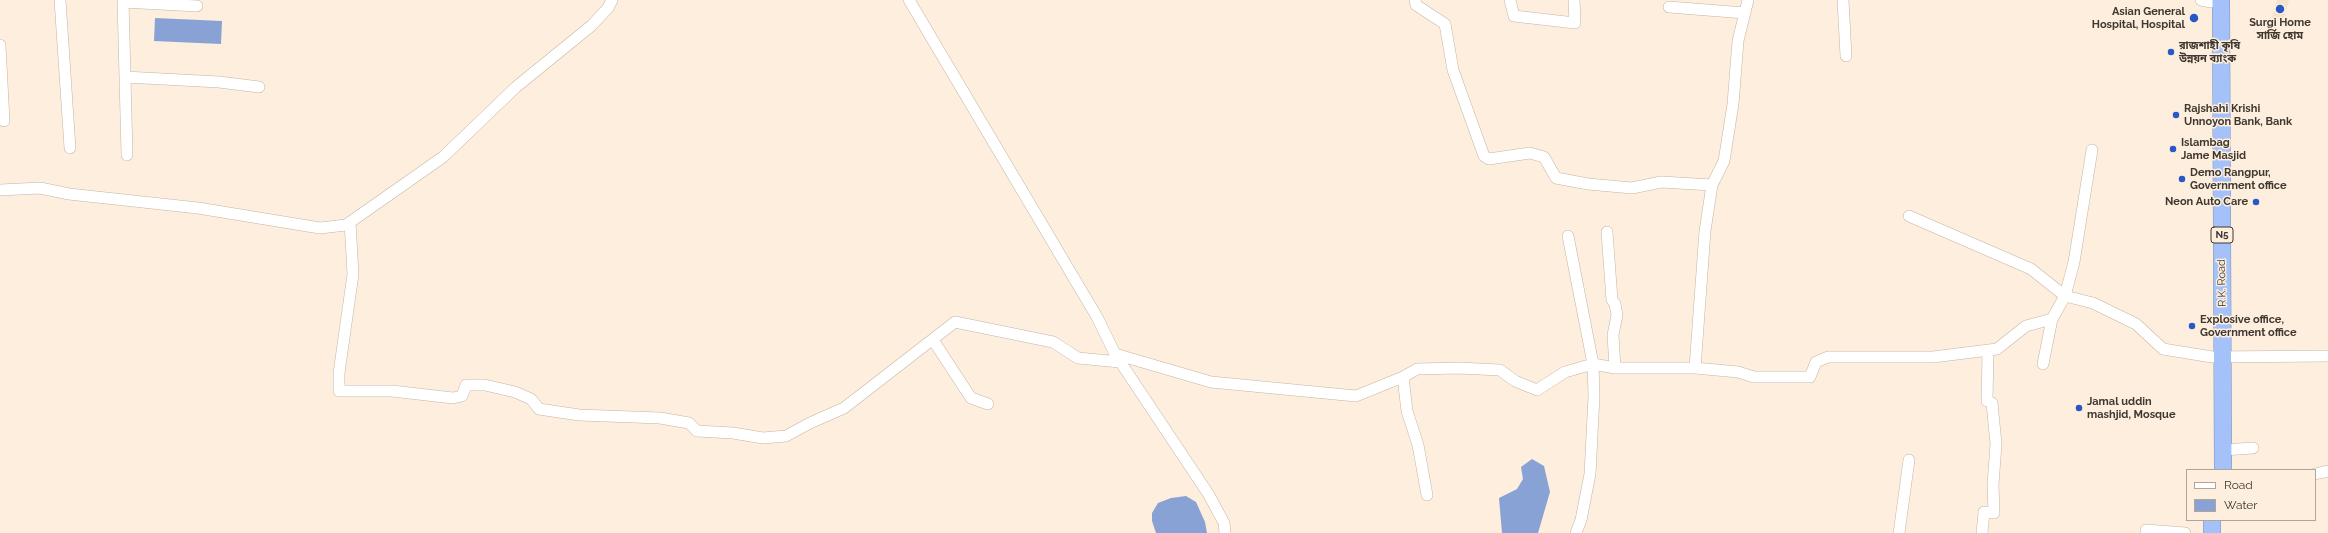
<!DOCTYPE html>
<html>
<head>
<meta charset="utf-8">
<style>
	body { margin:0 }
	#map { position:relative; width:2328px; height:533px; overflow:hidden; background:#feeedd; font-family:Raleway,sans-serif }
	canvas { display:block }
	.legend { position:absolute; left:2186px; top:469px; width:130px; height:52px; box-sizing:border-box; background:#feeedd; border:1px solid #b1a598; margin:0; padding:5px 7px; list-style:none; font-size:12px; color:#3e3831 }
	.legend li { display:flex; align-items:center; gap:8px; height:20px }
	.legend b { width:20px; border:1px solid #b1a598 }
</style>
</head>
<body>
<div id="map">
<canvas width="2328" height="533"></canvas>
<ul class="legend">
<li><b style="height:5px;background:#fff"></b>Road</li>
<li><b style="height:11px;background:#88a2d5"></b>Water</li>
</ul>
</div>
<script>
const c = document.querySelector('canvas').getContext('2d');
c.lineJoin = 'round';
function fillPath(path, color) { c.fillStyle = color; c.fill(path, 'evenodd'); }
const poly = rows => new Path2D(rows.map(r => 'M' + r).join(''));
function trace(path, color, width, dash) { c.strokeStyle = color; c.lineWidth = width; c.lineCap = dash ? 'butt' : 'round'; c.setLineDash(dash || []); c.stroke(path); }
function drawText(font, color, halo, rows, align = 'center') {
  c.font = font + ' Raleway,"Noto Sans Bengali",sans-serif'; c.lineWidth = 3; c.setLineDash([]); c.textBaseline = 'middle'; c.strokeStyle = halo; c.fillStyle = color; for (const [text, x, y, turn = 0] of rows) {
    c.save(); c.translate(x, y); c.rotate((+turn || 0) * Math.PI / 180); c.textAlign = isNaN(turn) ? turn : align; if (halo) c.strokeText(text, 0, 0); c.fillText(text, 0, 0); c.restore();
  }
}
const built = poly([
	[2277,0,2289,0,2284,17,2272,18]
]);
const water = poly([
	[155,18,222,21,221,44,154,41],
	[1532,459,1544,466,1550,492,1538,533,1502,533,1499,498,1517,489,1523,479,1521,467],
	[1186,496,1196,502,1205,522,1207,533,1156,533,1152,521,1152,513,1158,503,1171,498]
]);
const minor = poly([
	[60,0,70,148],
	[123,0,125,77,219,82,259,87],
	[909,0,1097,317,1115,354,1209,495,1224,523,1225,533],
	[1415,0,1416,5,1445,24,1453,70,1484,156,1489,159,1530,153,1544,157,1556,178,1588,184,1632,188,1661,182,1712,185],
	[1510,0,1514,16,1575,23,1574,0],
	[1843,0,1846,56],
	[2201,0,2211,2],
	[123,2,197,6],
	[1669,7,1745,13],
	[0,45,4,121],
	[125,77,127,155],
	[0,190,40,188,69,194,198,208,320,228,346,225,443,157,516,87,591,26,608,8,612,0],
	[1909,216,2031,269,2065,296,2074,262,2092,150],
	[350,222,353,274,339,373,339,391,392,391,453,398,462,396,466,385,485,385,515,392,531,399,539,409,579,415,660,418,689,423,697,431,733,433,763,438,786,436,810,423,844,408,955,322,1053,342,1078,358,1120,362],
	[1607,232,1612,300,1615,304,1617,315,1613,335,1615,368],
	[1568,236,1593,364,1594,396,1590,474,1581,520,1576,533],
	[933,340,971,398,988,404],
	[1115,354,1211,382,1356,396,1403,377,1417,369,1458,368,1500,370,1515,381,1537,390,1565,372,1593,364,1615,368,1695,368,1738,372,1754,377,1810,377,1816,362,1828,357,1933,357,1997,349,2026,326,2052,319,2065,296,2093,303,2136,324,2163,349,2212,357,2328,356],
	[2043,364,2052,319],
	[1695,368,1705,231,1712,185,1724,161,1733,104,1738,41,1748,0],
	[1403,377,1407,411,1418,445,1427,495],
	[2223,450,2253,448],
	[2315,474,2328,471],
	[2146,530,2185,533],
	[1899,533,1909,460],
	[1982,533,1984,512,1994,513,1993,485,1996,444,1992,403,1987,401,1988,351]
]);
const highway = poly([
	[2221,0,2223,470],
	[2212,533,2212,520]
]);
const markers = [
	[2280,9,5,"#2957c6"],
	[2194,18,5,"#2957c6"],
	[2171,52,4,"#2957c6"],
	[2176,115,4,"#2957c6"],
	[2173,149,4,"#2957c6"],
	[2182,179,4,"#2957c6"],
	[2256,202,4,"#2957c6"],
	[2192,326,4,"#2957c6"],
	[2079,408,4,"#2957c6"]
];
const shields = [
	[2222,235,22]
];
const shieldNames = [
	["N5",2222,235]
];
const poiNames = [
	["Asian General",2185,12,"right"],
	["Hospital, Hospital",2185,25,"right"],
	["Surgi Home",2280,23,"center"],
	["সার্জি হোম",2280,36,"center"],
	["রাজশাহী কৃষি",2179,46],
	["উন্নয়ন ব্যাংক",2179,59],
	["Rajshahi Krishi",2184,109],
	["Unnoyon Bank, Bank",2184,122],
	["Islambag",2181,143],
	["Jame Masjid",2181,156],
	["Demo Rangpur,",2190,173],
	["Government office",2190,186],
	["Neon Auto Care",2248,202,"right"],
	["Explosive office,",2200,320],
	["Government office",2200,333],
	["Jamal uddin",2087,402],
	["mashjid, Mosque",2087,415]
];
const streetNames = [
	["R.K. Road",2222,283,-91]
];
fillPath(built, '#f6e1ca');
fillPath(water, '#88a2d5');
trace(minor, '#c3b5a5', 12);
trace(highway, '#8091b4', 18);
trace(minor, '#fff', 11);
trace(highway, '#a4c1fa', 17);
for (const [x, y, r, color] of markers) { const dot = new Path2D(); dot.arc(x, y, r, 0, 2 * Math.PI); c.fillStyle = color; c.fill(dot); trace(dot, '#feeedd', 1.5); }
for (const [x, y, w] of shields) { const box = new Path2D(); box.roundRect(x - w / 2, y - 8, w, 16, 3); c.fillStyle = '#feeedd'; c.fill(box); trace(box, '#3e3831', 1); }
drawText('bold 10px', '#3e3831', null, shieldNames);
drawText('bold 11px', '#3e3831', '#feeedd', poiNames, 'left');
drawText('11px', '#3e3831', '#feeedd', streetNames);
</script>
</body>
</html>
